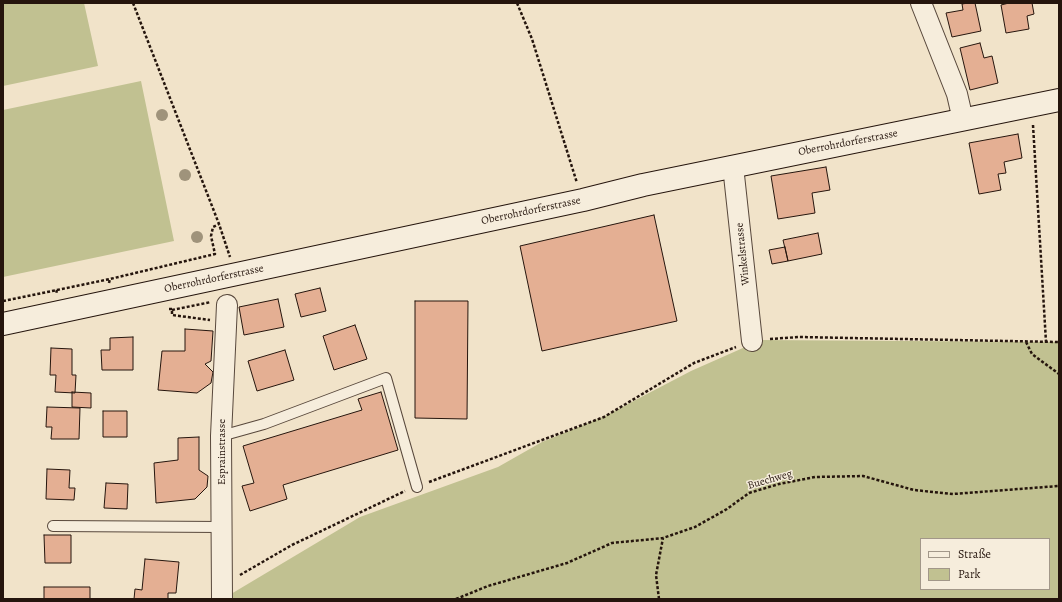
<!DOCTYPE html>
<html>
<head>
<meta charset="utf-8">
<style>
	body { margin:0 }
	#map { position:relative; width:1062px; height:602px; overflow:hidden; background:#f1e3c9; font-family:Alegreya,serif }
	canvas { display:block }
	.frame { position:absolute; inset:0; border:4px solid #25150d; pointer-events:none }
	.legend { position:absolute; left:920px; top:538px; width:130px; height:52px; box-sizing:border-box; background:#f6eddc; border:1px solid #a29789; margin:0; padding:5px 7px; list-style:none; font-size:12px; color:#25150d }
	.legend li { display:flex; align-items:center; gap:8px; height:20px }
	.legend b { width:20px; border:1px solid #a29789 }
</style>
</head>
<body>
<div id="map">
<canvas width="1062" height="602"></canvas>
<div class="frame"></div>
<ul class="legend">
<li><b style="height:5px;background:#f6eddc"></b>Straße</li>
<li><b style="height:11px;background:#c1c191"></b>Park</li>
</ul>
</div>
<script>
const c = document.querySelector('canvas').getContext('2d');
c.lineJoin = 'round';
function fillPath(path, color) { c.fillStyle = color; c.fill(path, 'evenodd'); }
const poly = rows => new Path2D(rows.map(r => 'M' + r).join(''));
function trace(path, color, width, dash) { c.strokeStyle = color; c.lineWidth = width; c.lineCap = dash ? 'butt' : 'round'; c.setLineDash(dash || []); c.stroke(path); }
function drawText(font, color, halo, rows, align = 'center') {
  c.font = font + ' Alegreya,serif'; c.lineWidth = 3; c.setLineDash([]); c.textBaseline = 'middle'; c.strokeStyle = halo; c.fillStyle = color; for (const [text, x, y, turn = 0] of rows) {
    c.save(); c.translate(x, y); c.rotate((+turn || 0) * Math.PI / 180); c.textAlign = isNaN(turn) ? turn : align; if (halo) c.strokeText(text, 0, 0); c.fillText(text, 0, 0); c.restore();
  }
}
const green = poly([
	[3,3,84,3,98,66,3,86],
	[141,81,174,241,3,277,3,110],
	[761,340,1059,342,1059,599,231,599,231,594,360,517,498,467,542,442,605,416,691,371],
	[921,539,1049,539,1049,589,921,589]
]);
const building = poly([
	[968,3,975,3,981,31,952,37,946,13,963,10,962,4,968,3],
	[1009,3,1032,3,1034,14,1027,16,1029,29,1006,33,1001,5,1009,3],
	[980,43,984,58,992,56,998,83,970,90,960,48,980,43],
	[1018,134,1022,158,1004,162,1006,173,998,174,1001,190,979,194,969,143,1018,134],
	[826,167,830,190,812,193,815,213,778,219,771,176,826,167],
	[654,215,677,321,542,351,520,246,654,215],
	[818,233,822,254,788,261,783,240,818,233],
	[785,247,788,261,772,264,769,250,785,247],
	[320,288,326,311,301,317,295,294,320,288],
	[278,299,284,327,244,335,239,307,278,299],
	[415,301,468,301,467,419,415,418,415,301],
	[355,325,367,359,334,370,323,336,355,325],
	[185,329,213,331,211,361,205,364,213,372,211,383,197,393,158,390,162,351,185,351,185,329],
	[133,337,133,370,102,370,101,350,110,350,110,338,133,337],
	[51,348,72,349,72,375,76,375,75,393,55,392,56,375,50,375,51,348],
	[285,350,294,380,257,391,248,361,285,350],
	[72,392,91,393,91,408,72,407,72,392],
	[381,392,398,450,283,485,287,499,250,511,242,486,254,483,243,446,362,410,358,399,381,392],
	[47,407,80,408,79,439,51,439,52,427,46,427,47,407],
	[103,411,127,411,127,437,103,437,103,411],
	[199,437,199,470,208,476,207,487,195,499,156,503,154,463,178,460,178,438,199,437],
	[47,469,70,470,69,488,75,488,74,500,46,499,47,469],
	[106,483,128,484,127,509,104,508,106,483],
	[44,535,71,535,71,563,45,563,44,535],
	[145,559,179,562,176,593,168,593,168,599,134,599,135,589,142,590,145,559],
	[44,587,90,587,90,599,44,599,44,587]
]);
const path = poly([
	[133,3,219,224,230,257],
	[517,3,532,39,577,183],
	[1033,125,1046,342],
	[109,283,110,279,215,254,211,236,213,227,219,224],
	[57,290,110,279],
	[3,301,57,290,56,294],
	[169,309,172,309,172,315,210,320],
	[172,310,211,302],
	[770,339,799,337,1059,342],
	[1026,342,1032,354,1059,374],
	[429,482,604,417,694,363,736,347],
	[240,575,292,545,405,491],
	[456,599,488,586,567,563,612,543,663,538,695,527,727,509,749,493,779,484,815,477,863,476,914,490,953,494,1059,486],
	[659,599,656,575,663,538]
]);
const service = poly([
	[221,436,264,424,386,378,417,487],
	[53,526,222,527]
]);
const minor = poly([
	[921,3,957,94,963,120],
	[733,166,752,341],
	[222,599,221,436,227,305]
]);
const secondary = poly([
	[3,324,583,200,643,185,1059,100]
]);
const trees = [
	[162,115],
	[185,175],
	[197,237]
];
const streetNames = [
	["Oberrohrdorferstrasse",848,143,-11],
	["Oberrohrdorferstrasse",531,211,-12],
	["Winkelstrasse",743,254,-96],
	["Oberrohrdorferstrasse",214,279,-12],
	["Esprainstrasse",222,452,-90],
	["Buechweg",770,480,-16]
];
fillPath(green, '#c1c191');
fillPath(building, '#e4af93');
trace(building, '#25150d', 1);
trace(service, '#58483c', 12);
trace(minor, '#58483c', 22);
trace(secondary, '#25150d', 24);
trace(path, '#25150d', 2.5, [3, 2]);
trace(service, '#f6eddc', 10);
trace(minor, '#f6eddc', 20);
trace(secondary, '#f6eddc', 22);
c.fillStyle = '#9f937b';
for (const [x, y] of trees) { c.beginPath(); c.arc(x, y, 6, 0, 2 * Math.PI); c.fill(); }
drawText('11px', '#25150d', '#f6eddc', streetNames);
</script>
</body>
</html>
